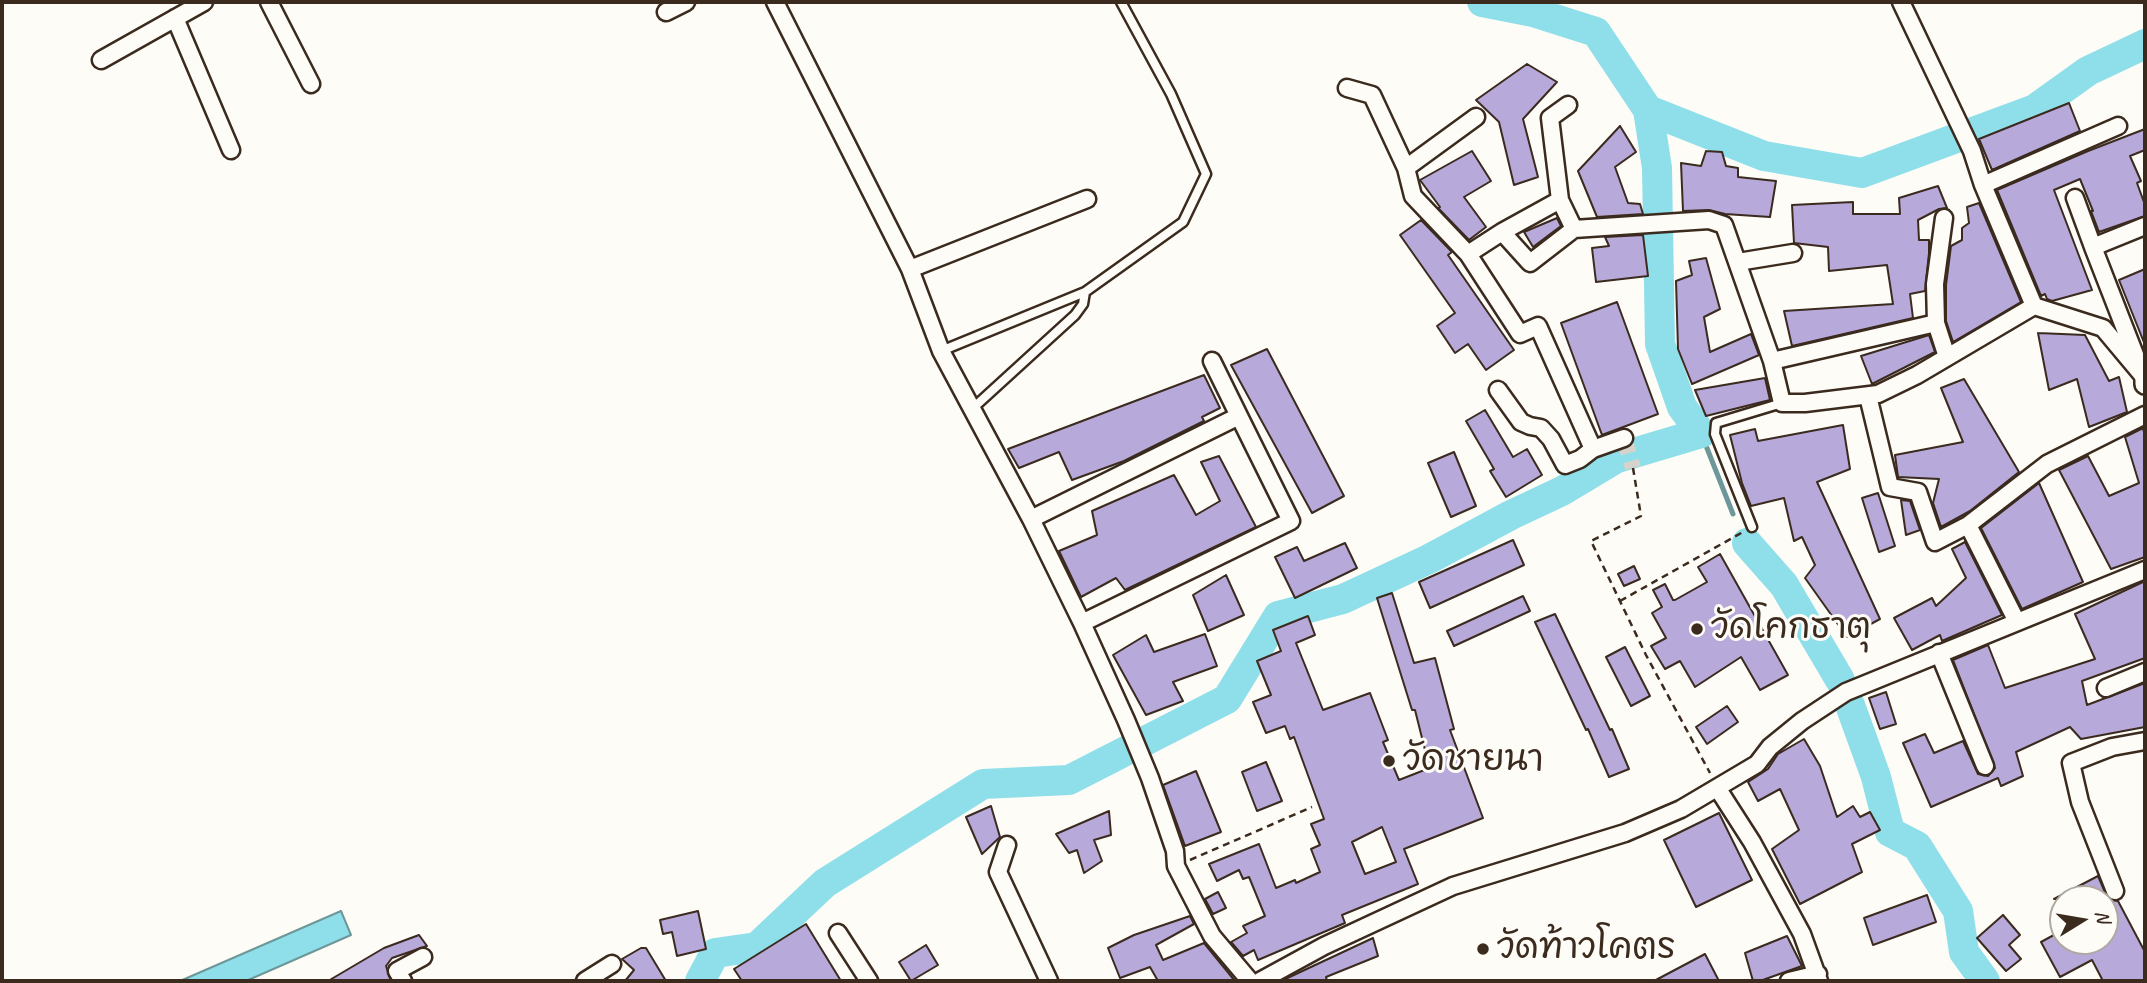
<!DOCTYPE html>
<html>
<head>
<meta charset="utf-8">
<style>
	body { margin:0 }
	#map { position:relative; width:2147px; height:983px; overflow:hidden; background:#fdfcf7; font-family:Caveat,sans-serif }
	canvas { display:block }
	.frame { position:absolute; inset:0; border:4px solid #3b2a1e; pointer-events:none }
	.north { position:absolute; left:2049px; top:885px; width:70px; height:70px; box-sizing:border-box; background:#fdfcf7; border:2px solid #afa8a0; border-radius:50%; rotate:79deg; font-size:19px; font-weight:700; line-height:28px; text-align:center; color:#3b2a1e }
	.north::after { content:''; display:block; margin:auto; width:24px; height:32px; background:#3b2a1e; clip-path:polygon(50% 0,100% 100%,50% 72%,0 100%) }
</style>
</head>
<body>
<div id="map">
<canvas width="2147" height="983"></canvas>
<div class="frame"></div>
<div class="north">N</div>
</div>
<script>
const c = document.querySelector('canvas').getContext('2d');
c.lineJoin = 'round';
function fillPath(path, color) { c.fillStyle = color; c.fill(path, 'evenodd'); }
const poly = rows => new Path2D(rows.map(r => 'M' + r).join(''));
function trace(path, color, width, dash) { c.strokeStyle = color; c.lineWidth = width; c.lineCap = dash ? 'butt' : 'round'; c.setLineDash(dash || []); c.stroke(path); }
function drawText(font, color, halo, rows, align = 'center') {
  c.font = font + ' Caveat,"Playpen Sans Thai",sans-serif'; c.lineWidth = 6; c.setLineDash([]); c.textBaseline = 'middle'; c.strokeStyle = halo; c.fillStyle = color; for (const [text, x, y, turn = 0] of rows) {
    c.save(); c.translate(x, y); c.rotate((+turn || 0) * Math.PI / 180); c.textAlign = isNaN(turn) ? turn : align; if (halo) c.strokeText(text, 0, 0); c.fillText(text, 0, 0); c.restore();
  }
}
const water = poly([
	[341,911,351,935,246,981,180,981,341,911]
]);
const stream = poly([
	[1701,433,1733,514]
]);
const river = poly([
	[1648,110,1764,156,1862,173,2035,109,2088,71,2145,44],
	[1747,543,1784,585,1840,680],
	[1850,705,1876,777,1890,832,1917,846,1958,911,1964,952,1985,981],
	[700,981,715,953,757,947,825,883,983,784,1069,780,1227,699,1278,616,1343,599,1429,559,1511,515,1562,491,1617,458,1701,433,1682,407,1660,344,1657,168,1648,110,1596,32,1533,12,1482,2]
]);
const building = poly([
	[1527,64,1557,82,1523,119,1538,177,1514,185,1499,122,1476,100,1527,64],
	[2069,103,2080,131,1992,170,1979,139,2069,103],
	[1620,126,1636,152,1615,167,1628,203,1640,204,1643,214,1597,217,1578,171,1620,126],
	[2145,129,2145,150,2130,156,2141,181,2137,183,2145,205,2145,216,2099,232,2091,211,2093,211,2080,179,2054,190,2092,290,2052,301,2047,299,2045,294,2041,296,1997,190,2088,151,2145,129],
	[1472,151,1491,181,1464,197,1486,227,1469,240,1438,208,1440,207,1420,180,1472,151],
	[1706,151,1722,152,1726,166,1738,168,1738,177,1776,181,1770,217,1725,214,1709,210,1683,211,1681,163,1701,166,1706,151],
	[1938,186,1947,208,1939,209,1918,220,1919,240,1929,240,1929,253,1925,291,1910,294,1913,318,1792,346,1784,311,1893,304,1887,265,1829,271,1828,247,1794,243,1792,205,1853,202,1853,214,1900,214,1899,198,1938,186],
	[1979,203,2021,302,1953,342,1946,321,1946,285,1951,246,1962,240,1962,228,1969,223,1967,207,1979,203],
	[1557,218,1561,226,1533,247,1524,232,1557,218],
	[1421,220,1452,252,1448,255,1514,350,1486,370,1468,344,1455,353,1437,326,1455,313,1400,235,1421,220],
	[1643,235,1648,276,1596,282,1592,248,1609,246,1605,237,1643,235],
	[1706,258,1720,309,1704,317,1710,352,1751,334,1759,355,1692,384,1678,349,1676,281,1692,275,1689,261,1706,258],
	[2145,269,2145,345,2119,280,2145,269],
	[1617,302,1658,414,1602,435,1561,323,1617,302],
	[2038,333,2085,335,2109,381,2119,377,2127,412,2089,427,2077,379,2049,390,2038,333],
	[1929,335,1935,352,1872,384,1861,356,1929,335],
	[1267,349,1344,496,1312,513,1231,365,1267,349],
	[1204,375,1220,408,1202,417,1204,421,1124,461,1072,480,1059,452,1019,468,1008,449,1204,375],
	[1765,378,1770,400,1706,416,1695,390,1765,378],
	[1964,379,2019,472,1970,511,1941,527,1933,503,1939,479,1898,477,1895,455,1963,442,1941,388,1964,379],
	[1485,410,1513,457,1527,449,1542,475,1506,497,1490,471,1494,469,1466,421,1485,410],
	[1843,425,1850,469,1817,482,1880,619,1847,637,1805,578,1815,565,1802,537,1794,541,1784,498,1751,506,1742,483,1730,435,1755,429,1758,441,1843,425],
	[2143,428,2145,436,2145,557,2111,569,2059,470,2088,456,2109,496,2139,483,2125,437,2143,428],
	[1454,452,1476,506,1451,517,1428,463,1454,452],
	[1219,456,1256,527,1125,590,1116,578,1081,597,1059,551,1097,535,1092,511,1174,475,1196,515,1220,501,1201,462,1219,456],
	[2039,483,2083,582,2022,609,1981,528,2039,483],
	[1878,493,1895,546,1879,552,1862,498,1878,493],
	[1901,500,1910,501,1920,530,1906,535,1901,500],
	[1513,540,1524,565,1430,608,1419,582,1513,540],
	[1965,542,2002,615,1942,641,1940,635,1912,650,1894,618,1932,598,1936,606,1966,578,1952,549,1965,542],
	[1345,543,1357,568,1295,598,1275,557,1297,547,1304,561,1345,543],
	[1720,554,1788,675,1760,690,1741,657,1695,687,1680,661,1665,669,1651,646,1666,638,1652,613,1662,607,1653,590,1665,584,1673,600,1675,600,1707,582,1698,567,1720,554],
	[1634,566,1640,579,1624,586,1618,574,1634,566],
	[1226,575,1244,615,1208,631,1193,595,1226,575],
	[2145,581,2145,658,2082,681,2087,705,2145,683,2145,727,2081,739,2070,727,2016,752,2023,776,2001,786,1998,778,1931,807,1903,743,1925,734,1934,753,1963,741,1978,774,1988,776,1995,768,1953,660,1988,645,2005,688,2095,659,2075,614,2145,581],
	[1392,593,1414,663,1435,658,1454,729,1450,730,1483,818,1404,849,1418,884,1342,915,1345,923,1258,960,1254,950,1243,956,1231,942,1247,933,1243,926,1265,916,1249,877,1243,879,1239,870,1217,881,1209,864,1259,844,1276,888,1295,880,1296,883,1320,872,1311,849,1320,845,1311,824,1324,819,1294,737,1290,739,1285,726,1266,733,1253,702,1271,695,1257,661,1281,651,1273,630,1308,616,1315,635,1296,643,1323,710,1370,693,1388,740,1383,742,1399,780,1427,769,1422,756,1426,754,1415,710,1412,710,1377,598,1392,593],
	[1382,827,1396,862,1365,874,1352,842,1382,827],
	[1523,596,1530,611,1454,646,1447,631,1523,596],
	[1555,614,1610,730,1612,729,1629,769,1609,777,1588,729,1586,730,1535,622,1555,614],
	[1205,634,1217,666,1173,682,1183,701,1146,715,1113,655,1146,635,1154,652,1205,634],
	[1625,647,1650,696,1631,706,1606,657,1625,647],
	[1886,692,1896,724,1880,729,1869,698,1886,692],
	[1727,706,1738,722,1707,744,1696,727,1727,706],
	[1804,739,1820,766,1837,817,1853,806,1860,817,1870,812,1880,830,1852,844,1862,872,1800,904,1772,849,1799,830,1780,789,1758,801,1748,782,1768,769,1778,754,1804,739],
	[1266,762,1282,801,1257,811,1242,772,1266,762],
	[1196,771,1221,832,1185,846,1163,785,1196,771],
	[991,806,1000,837,982,854,966,817,991,806],
	[1109,811,1111,835,1094,840,1102,861,1084,873,1077,850,1069,853,1056,834,1109,811],
	[1719,813,1752,880,1696,907,1664,840,1719,813],
	[2098,876,2108,899,2118,901,2145,952,2145,981,2103,981,2092,960,2060,977,2041,942,2063,930,2063,941,2105,941,2105,899,2054,899,2098,876],
	[1218,892,1226,908,1213,914,1205,899,1218,892],
	[1927,895,1936,922,1873,945,1864,918,1927,895],
	[698,911,706,949,677,956,672,932,663,934,660,920,698,911],
	[2003,915,2020,935,2009,945,2021,959,2006,971,1977,938,2003,915],
	[1190,916,1194,924,1156,945,1163,960,1204,943,1235,981,1158,981,1150,967,1120,978,1108,948,1134,935,1190,916],
	[806,924,841,981,742,981,734,969,806,924],
	[419,935,427,946,392,958,386,966,391,981,328,981,384,948,419,935],
	[1787,936,1802,966,1760,981,1753,981,1745,953,1787,936],
	[1373,938,1378,956,1326,977,1327,981,1281,981,1373,938],
	[926,945,938,965,911,981,899,962,926,945],
	[641,948,646,948,666,981,625,981,634,970,622,959,641,948],
	[1705,954,1719,981,1654,981,1705,954]
]);
const minorTunnel = poly([
	[1624,438,1633,468]
]);
const path = poly([
	[1633,468,1641,516,1591,541,1646,655,1710,773],
	[1620,601,1743,532],
	[1190,860,1312,807]
]);
const service = poly([
	[941,351,1085,292,1183,222,1206,174,1171,94,1121,2],
	[972,409,1075,315,1083,304,1085,292],
	[1752,527,1715,434,1716,423,1782,403]
]);
const minor = poly([
	[269,2,311,84],
	[775,2,910,269,941,351,1031,519,1082,623,1126,720,1150,778,1175,851,1176,866,1212,936,1250,981],
	[1901,2,1972,151,1983,185,2034,306,2103,328,2144,377],
	[666,12,686,2],
	[175,18,231,150],
	[101,60,204,2],
	[1347,88,1372,95,1406,168,1413,196,1468,254],
	[1406,168,1476,117],
	[1983,185,2118,126],
	[2075,198,2093,247],
	[1560,200,1550,118,1568,105],
	[1944,218,1935,284,1936,323,1947,357],
	[1574,229,1709,220,1724,225,1772,361,1782,403,1805,403,1878,394,1917,375,2034,306],
	[1502,232,1560,200,1574,229,1530,263,1502,232,1468,254,1520,334,1538,326,1593,449,1624,438],
	[1738,262,1793,253],
	[910,269,1087,199],
	[1212,361,1239,416],
	[1772,361,1936,323],
	[2139,365,2093,247,2145,226],
	[1498,390,1521,422,1530,426,1541,428,1551,439,1565,465,1580,459,1593,449],
	[1868,396,1890,487,1918,492,1935,542,1968,525],
	[1031,519,1239,416,1291,521,1082,623],
	[2017,622,1968,525,2047,464,2145,415],
	[1939,653,1985,766],
	[2106,688,2145,672],
	[1718,789,1752,842,1802,934,1819,981],
	[1007,845,998,872,1049,981],
	[2115,891,2080,802,2071,763,2112,747,2145,741],
	[838,933,869,981],
	[403,981,397,971,423,957],
	[585,981,612,964],
	[1260,981,1324,946,1453,886,1625,833,1681,809,1757,764,1770,747,1802,721,1846,692,2145,570],
	[1789,981,1818,974]
]);
const tertiary = poly([
	[2145,377,2145,384]
]);
const markers = [
	[1697,629,7,"#3b2a1e"],
	[1389,761,7,"#3b2a1e"],
	[1483,949,7,"#3b2a1e"]
];
const poiNames = [
	["วัดโคกธาตุ",1711,629],
	["วัดชายนา",1403,761],
	["วัดท้าวโคตร",1497,949]
];
fillPath(water, '#8fdfea');
trace(water, '#6d9798', 2);
trace(stream, '#6d9798', 5);
trace(river, '#8fdfea', 30);
fillPath(building, '#b7a9da');
trace(building, '#3b2a1e', 2);
trace(minorTunnel, '#d6d2cc', 16, [16, 8]);
trace(service, '#3b2a1e', 13);
trace(minor, '#3b2a1e', 21);
trace(tertiary, '#3b2a1e', 24);
trace(path, '#3b2a1e', 2.5, [7, 5]);
trace(service, '#fdfcf7', 8);
trace(minor, '#fdfcf7', 16);
trace(tertiary, '#fdfcf7', 19);
for (const [x, y, r, color] of markers) { const dot = new Path2D(); dot.arc(x, y, r, 0, 2 * Math.PI); c.fillStyle = color; c.fill(dot); trace(dot, '#fdfcf7', 2.5); }
drawText('35px', '#3b2a1e', '#fdfcf7', poiNames, 'left');
</script>
</body>
</html>
